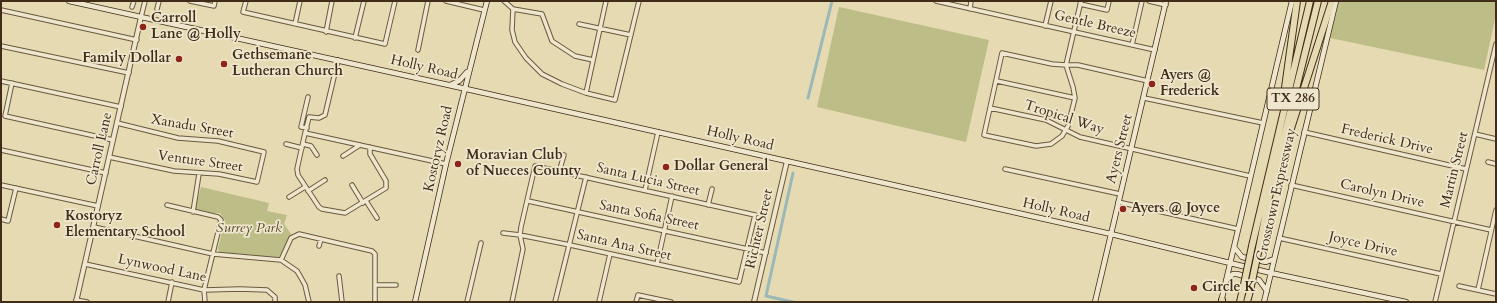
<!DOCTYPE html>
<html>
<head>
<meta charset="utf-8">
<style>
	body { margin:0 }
	#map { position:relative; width:1497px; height:303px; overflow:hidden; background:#e6dab2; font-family:Cardo,serif }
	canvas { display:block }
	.frame { position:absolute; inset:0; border:2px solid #402c19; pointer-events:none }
</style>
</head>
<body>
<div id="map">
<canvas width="1497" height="303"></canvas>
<div class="frame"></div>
</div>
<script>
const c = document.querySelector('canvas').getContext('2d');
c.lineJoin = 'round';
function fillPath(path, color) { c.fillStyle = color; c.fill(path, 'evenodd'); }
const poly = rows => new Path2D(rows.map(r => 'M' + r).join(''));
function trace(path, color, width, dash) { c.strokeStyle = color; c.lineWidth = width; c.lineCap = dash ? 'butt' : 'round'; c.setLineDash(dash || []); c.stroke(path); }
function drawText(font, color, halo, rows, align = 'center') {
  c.font = font + ' Cardo,serif'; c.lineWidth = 3.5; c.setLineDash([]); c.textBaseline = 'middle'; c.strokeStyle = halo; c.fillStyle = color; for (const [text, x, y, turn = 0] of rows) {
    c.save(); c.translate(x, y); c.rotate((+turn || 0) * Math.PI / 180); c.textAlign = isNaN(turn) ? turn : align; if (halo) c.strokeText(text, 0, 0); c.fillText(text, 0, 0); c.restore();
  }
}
const green = poly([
	[1339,1,1496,1,1496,14,1484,70,1330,38],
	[839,7,989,40,966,142,817,107],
	[201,187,269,203,267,211,287,215,284,224,292,235,279,257,233,255,219,252,218,248,225,221,220,213,212,213,195,209]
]);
const canal = poly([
	[808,98,832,1],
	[793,173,766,296,793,302]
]);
const minor = poly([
	[190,1,214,6,215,1],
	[246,1,243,12,385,44,395,1],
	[446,1,484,10],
	[504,1,513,9,542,14,552,41,575,56,593,60],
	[936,1,1155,50],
	[1081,1,1066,65,1073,87,1075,98,1068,126,1062,136,1051,144,1036,146,984,135,1002,53,1052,64,1066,65,1078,65,1148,81],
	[1149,1,1166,5],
	[1080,4,1107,10,1109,1],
	[132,7,134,1],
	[157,9,159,1],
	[513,9,512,30,515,42,526,58,542,74,562,84,586,93,615,100,639,1],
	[970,9,971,1],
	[1,10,137,40],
	[141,17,145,1],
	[295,24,300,1],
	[579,24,631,35],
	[1045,26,1051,1],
	[326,32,332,1],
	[355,38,364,1],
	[1132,45,1142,1],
	[1,46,129,73],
	[418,50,428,1],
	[338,60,325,115,319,118,309,117,305,133,446,164],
	[1,81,121,107],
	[997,81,1075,98],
	[12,83,5,116,113,140],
	[586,93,606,1],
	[1144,98,1263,123],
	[990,108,1046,120,1080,137,1250,176],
	[307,128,301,127,308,97],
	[1304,132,1466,169],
	[305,133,297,169,298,175,319,207,322,209,345,213,386,188,386,181,370,154,370,147],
	[1475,134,1496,139],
	[286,144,302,148],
	[303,144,311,146,317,155],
	[1,150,106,173],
	[343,156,360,145],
	[109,157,174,171,219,174,257,182,264,152,218,141,178,138,117,123],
	[1488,162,1496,164],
	[1005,169,1120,194],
	[559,172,564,155],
	[1,185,98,206],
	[352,185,363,203],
	[1291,185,1491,230],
	[645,190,658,132],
	[308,191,325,180],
	[289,197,305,187],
	[366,201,377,218],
	[528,201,766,253],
	[1118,202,1238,229],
	[167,205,218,217,221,220,204,290,205,302],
	[708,205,712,189],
	[193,212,199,174],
	[1,219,8,221,16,188],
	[94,227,213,254,281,260,297,271,300,276,305,285,309,302],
	[503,233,520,235,570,245,739,282,755,215,535,166,521,227,520,235,523,249,512,302],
	[1279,238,1441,274],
	[319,246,321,239],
	[281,260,291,238,299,234,372,251,375,254,375,302],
	[85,264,204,290,240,289,267,290,275,297,275,302],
	[657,264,672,196],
	[339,276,342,302],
	[375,285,396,285],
	[1459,286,1496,294],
	[1478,290,1496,210],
	[76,300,87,302],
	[168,302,172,282],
	[467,302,481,243],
	[555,302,586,177],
	[599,302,610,254],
	[636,302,638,295,671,302],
	[1435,302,1496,44]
]);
const tertiary = poly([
	[76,302,141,17],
	[754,302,787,161]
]);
const secondary = poly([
	[69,1,444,84,1111,234,1271,273,1406,302],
	[450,85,459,81,467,72],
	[1234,247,1242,257,1266,262,1274,259],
	[1227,279,1233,274,1237,274,1259,280,1267,291],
	[415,302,446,164,487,1],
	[1095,302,1166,1],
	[1221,302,1292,1],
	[1264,302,1336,1]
]);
const motorway = poly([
	[1283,102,1297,1],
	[1286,144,1332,1],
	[1252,246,1310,1],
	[1259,248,1269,197,1318,1],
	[1222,302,1222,300],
	[1240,302,1243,289],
	[1247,302,1250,291]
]);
const motorwayBridge = poly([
	[1243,289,1252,246],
	[1250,291,1259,248]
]);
const markers = [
	[143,27,4,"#8f2418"],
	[179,59,4,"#8f2418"],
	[224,64,4,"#8f2418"],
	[1152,84,4,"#8f2418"],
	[458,164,4,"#8f2418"],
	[666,167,4,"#8f2418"],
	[1123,209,4,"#8f2418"],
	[57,225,4,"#8f2418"],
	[1194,288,4,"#8f2418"]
];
const shields = [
	[1293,99,52]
];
const shieldNames = [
	["TX 286",1293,99]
];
const poiNames = [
	["Carroll",151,19],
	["Lane @ Holly",151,35],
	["Gethsemane",232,56],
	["Lutheran Church",232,72],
	["Family Dollar",171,59,"right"],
	["Ayers @",1160,76],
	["Frederick",1160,92],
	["Moravian Club",466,156],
	["of Nueces County",466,172],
	["Dollar General",674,167],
	["Ayers @ Joyce",1131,209],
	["Kostoryz",65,217],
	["Elementary School",65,233],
	["Circle K",1202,288]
];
const streetNames = [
	["Gentle Breeze",1095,25,13],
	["Holly Road",424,68,13],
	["Tropical Way",1064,118,18],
	["Xanadu Street",192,127,10],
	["Holly Road",740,139,13],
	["Frederick Drive",1387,140,13],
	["Carroll Lane",100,149,-77],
	["Kostoryz Road",439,149,-77],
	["Ayers Street",1120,149,-76],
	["Venture Street",200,162,8],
	["Martin Street",1455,170,-76],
	["Santa Lucia Street",648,180,13],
	["Carolyn Drive",1382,194,13],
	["Crosstown Expressway",1277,195,-77],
	["Holly Road",1056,211,13],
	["Santa Sofia Street",649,216,12],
	["Richter Street",760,229,-77],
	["Joyce Drive",1363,245,13],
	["Santa Ana Street",624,246,13],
	["Lynwood Lane",162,269,12]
];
const parkNames = [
	["Surrey Park",249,229]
];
fillPath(green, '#bdbd87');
trace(canal, '#9ab8b7', 3);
trace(minor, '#6a583f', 5.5);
trace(tertiary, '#6a583f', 6);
trace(secondary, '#402c19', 6);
trace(motorway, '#402c19', 8);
trace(minor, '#efe7cd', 3.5);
trace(tertiary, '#efe7cd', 4);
trace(secondary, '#efe7cd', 4.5);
trace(motorway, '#e6dab2', 6);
trace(motorwayBridge, '#402c19', 8, []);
trace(motorwayBridge, '#e6dab2', 6);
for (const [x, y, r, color] of markers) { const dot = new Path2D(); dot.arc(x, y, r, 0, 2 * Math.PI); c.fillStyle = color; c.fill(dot); trace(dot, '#efe7cd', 1.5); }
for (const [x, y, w] of shields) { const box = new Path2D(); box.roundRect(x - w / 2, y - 11, w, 22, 3); c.fillStyle = '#efe7cd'; c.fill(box); trace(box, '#402c19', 1); }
drawText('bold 13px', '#402c19', null, shieldNames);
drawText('bold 14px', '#402c19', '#efe7cd', poiNames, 'left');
drawText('14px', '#402c19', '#efe7cd', streetNames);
drawText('italic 14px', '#59492f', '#efe7cd', parkNames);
</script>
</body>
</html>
